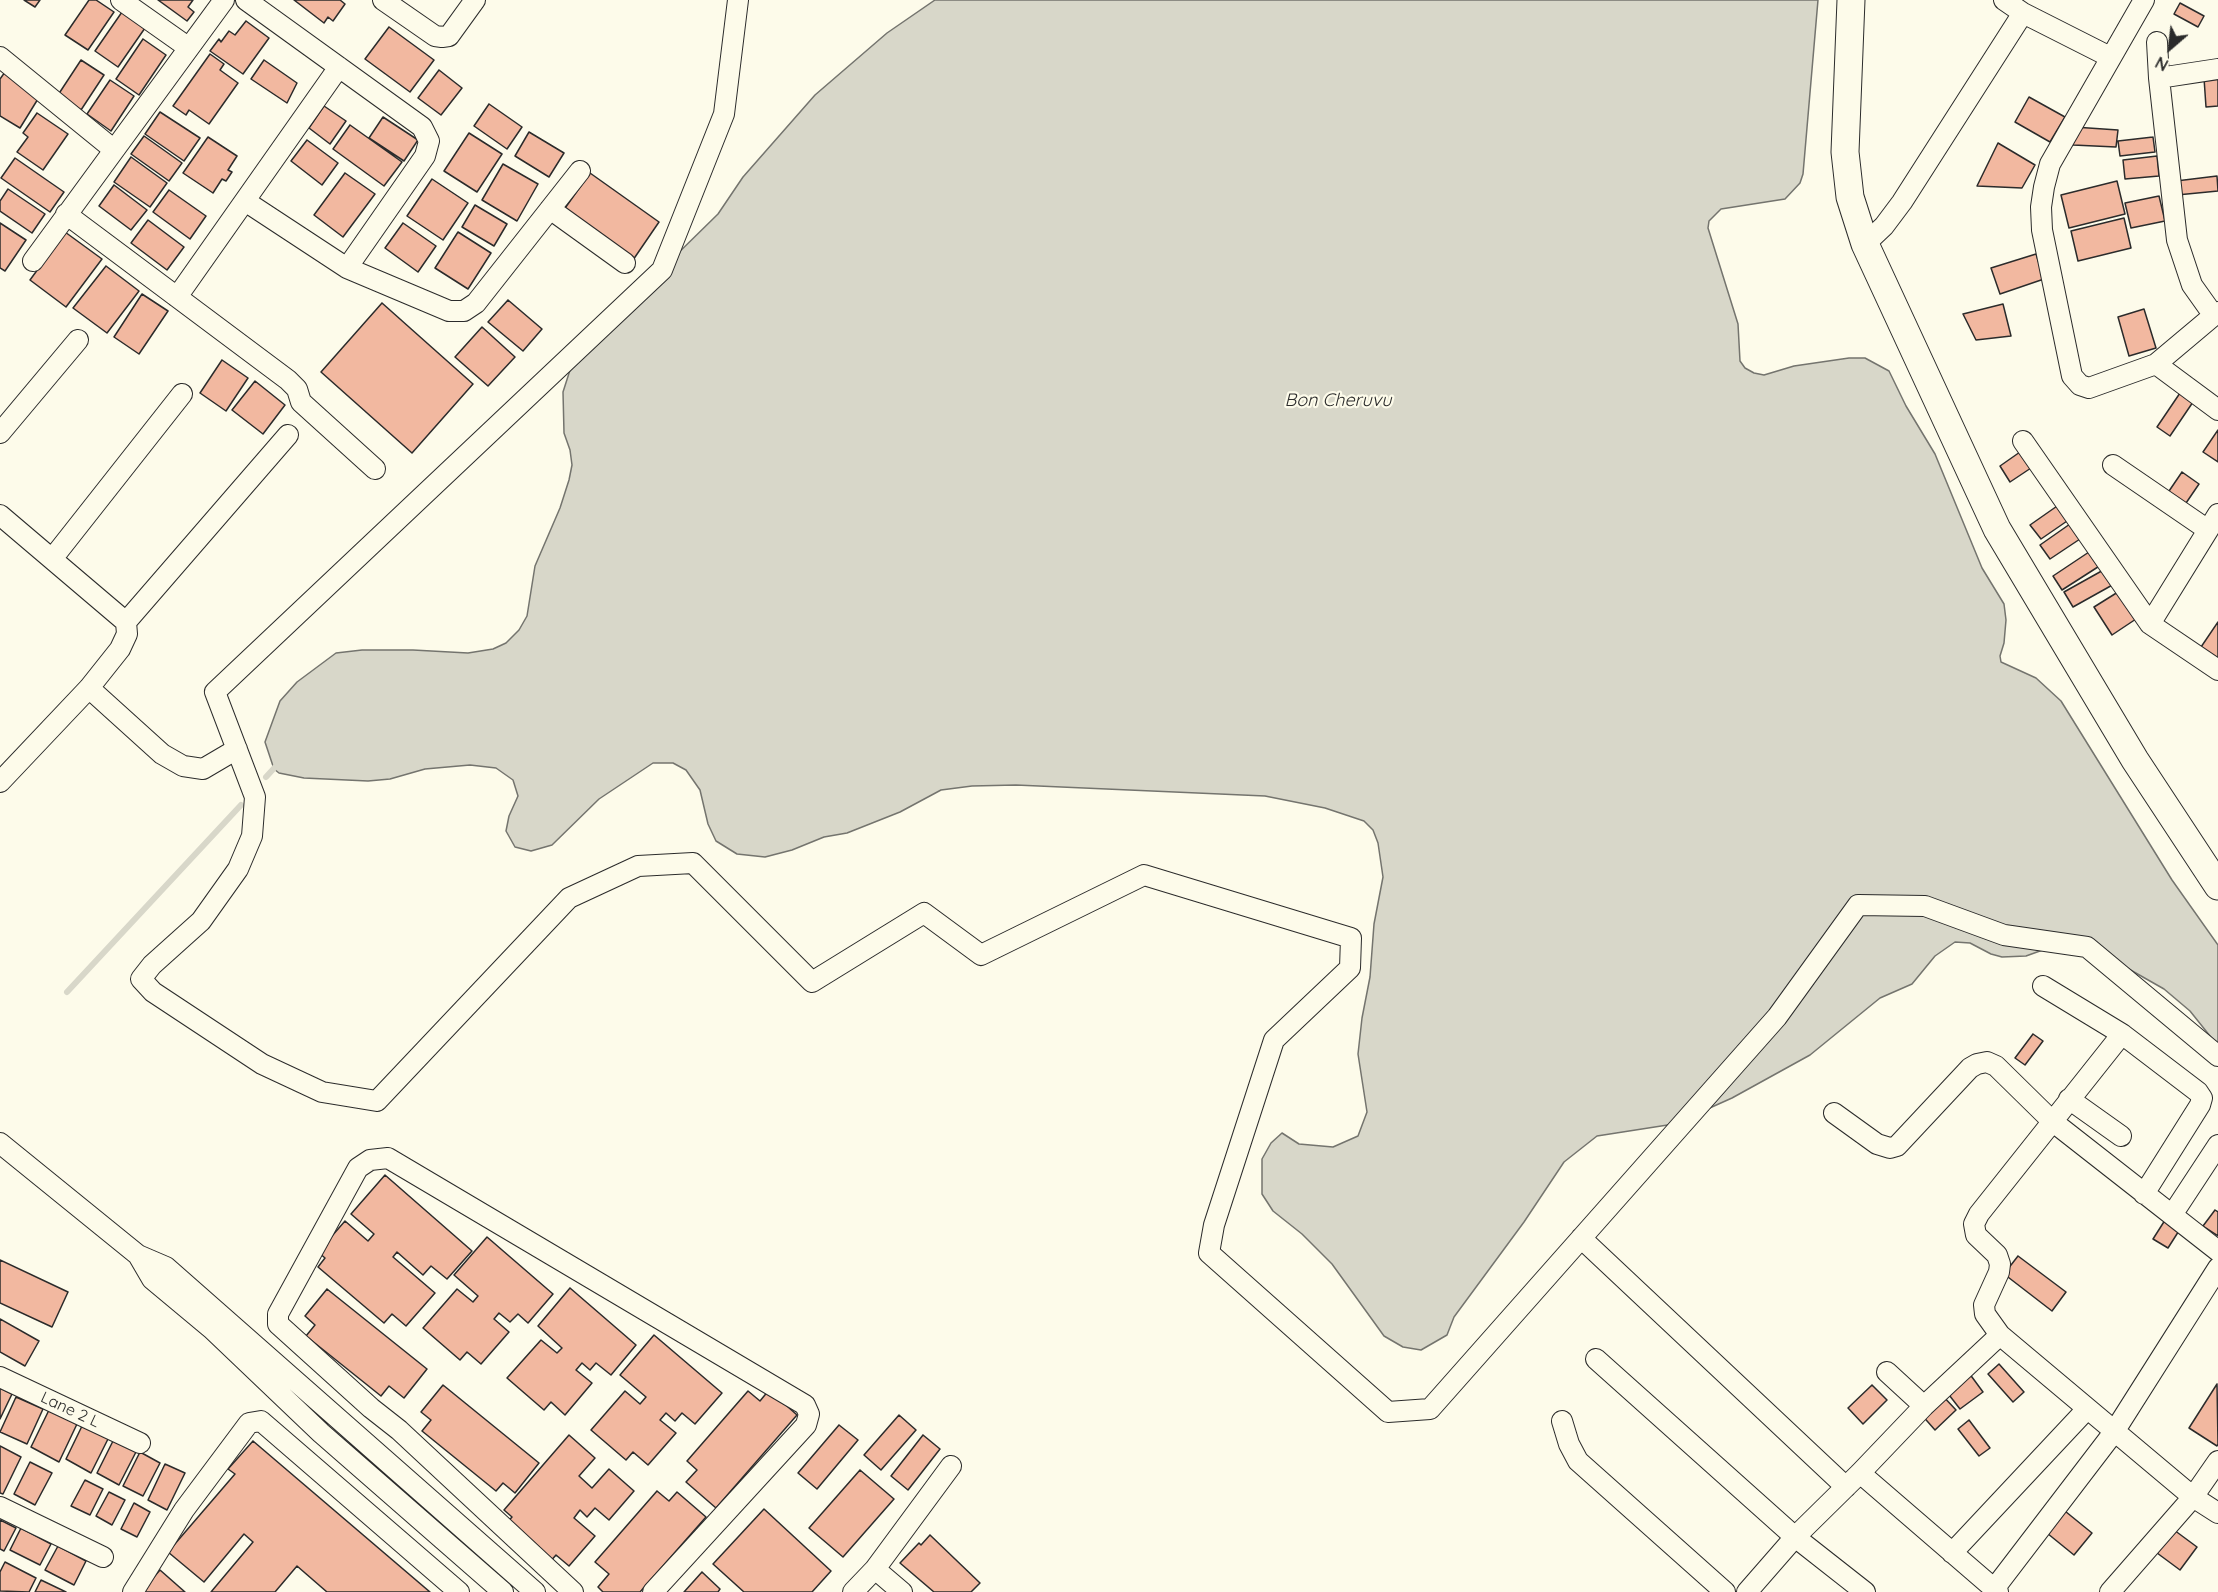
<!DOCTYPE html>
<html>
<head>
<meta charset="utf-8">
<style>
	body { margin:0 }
	#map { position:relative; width:2218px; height:1592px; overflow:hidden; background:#fdfbea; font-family:Quicksand,sans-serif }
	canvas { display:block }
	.north { position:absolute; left:2140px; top:18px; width:60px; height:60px; -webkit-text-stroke:4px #fdfbea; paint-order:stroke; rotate:208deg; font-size:16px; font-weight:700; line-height:24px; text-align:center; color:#2b2b2b }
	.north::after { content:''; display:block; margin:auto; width:21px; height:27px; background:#2b2b2b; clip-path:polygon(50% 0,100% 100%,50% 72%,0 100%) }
</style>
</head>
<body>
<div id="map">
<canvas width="2218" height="1592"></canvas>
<div class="north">N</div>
</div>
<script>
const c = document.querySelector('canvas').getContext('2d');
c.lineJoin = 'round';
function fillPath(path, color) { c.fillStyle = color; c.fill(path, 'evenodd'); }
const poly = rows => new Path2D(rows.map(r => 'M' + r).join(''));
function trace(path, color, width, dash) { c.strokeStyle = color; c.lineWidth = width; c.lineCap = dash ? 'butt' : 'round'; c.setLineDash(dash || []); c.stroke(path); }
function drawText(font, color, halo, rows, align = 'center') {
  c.font = font + ' Quicksand,sans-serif'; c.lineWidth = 4.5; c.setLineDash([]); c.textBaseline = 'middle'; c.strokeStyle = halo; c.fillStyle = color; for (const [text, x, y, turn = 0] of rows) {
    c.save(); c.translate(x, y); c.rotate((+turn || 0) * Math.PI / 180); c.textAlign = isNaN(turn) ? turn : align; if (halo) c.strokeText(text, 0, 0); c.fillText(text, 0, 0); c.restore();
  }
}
const water = poly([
	[935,0,1818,0,1803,174,1800,183,1785,199,1721,209,1709,221,1708,228,1738,324,1740,361,1745,368,1754,373,1764,375,1794,366,1849,358,1865,358,1889,371,1906,406,1935,454,1982,568,2004,604,2006,620,2004,643,2000,656,2001,662,2036,678,2061,701,2172,880,2218,945,2218,1046,2190,1011,2164,989,2127,968,2065,942,2026,956,2002,957,1991,954,1970,943,1955,942,1935,956,1912,984,1880,998,1810,1055,1732,1098,1674,1124,1597,1136,1564,1162,1524,1222,1454,1317,1447,1335,1421,1350,1403,1347,1384,1336,1332,1264,1302,1234,1273,1211,1262,1194,1262,1159,1271,1143,1282,1133,1299,1144,1333,1147,1358,1136,1367,1112,1358,1054,1362,1018,1370,977,1374,924,1383,877,1378,843,1373,830,1364,821,1325,808,1265,796,1016,785,972,786,941,790,900,812,847,833,824,837,792,850,765,857,737,854,716,841,708,824,700,790,686,770,673,763,653,763,599,799,552,845,531,851,515,847,506,831,509,816,518,796,513,780,496,768,470,765,425,769,390,779,368,781,304,778,279,773,274,769,265,742,280,701,297,682,336,653,362,650,413,650,468,653,493,649,506,643,519,630,527,616,535,566,560,508,569,480,572,465,570,450,564,433,563,392,571,367,667,264,718,214,743,177,815,95,887,33,935,0]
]);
const stream = poly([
	[266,777,277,765],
	[67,992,241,805]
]);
const building = poly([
	[24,0,40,0,35,7,24,0],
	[89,0,96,0,114,12,88,50,65,35,89,0],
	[158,0,193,0,188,7,194,12,187,21,158,0],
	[294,0,340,0,345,4,333,21,328,17,324,23,294,0],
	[2180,3,2204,16,2198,27,2174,14,2180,3],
	[122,12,145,28,118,67,95,51,122,12],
	[246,21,269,38,243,74,210,51,219,39,221,42,229,31,235,35,246,21],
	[389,27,434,60,410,92,365,59,389,27],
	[143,39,166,55,139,95,116,79,143,39],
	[210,54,224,64,220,70,238,83,209,124,189,110,186,115,173,106,210,54],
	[81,60,104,75,81,110,58,95,81,60],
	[264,60,297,83,287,103,251,79,264,60],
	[439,70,462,88,441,115,418,98,439,70],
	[5,72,41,94,20,128,0,116,0,79,5,72],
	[2218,77,2218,106,2206,107,2204,78,2218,77],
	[110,80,134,96,111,131,87,114,110,80],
	[2029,97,2065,117,2050,142,2015,122,2029,97],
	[489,104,522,127,507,149,474,126,489,104],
	[324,106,346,121,330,144,309,128,324,106],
	[160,112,200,138,184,161,145,134,160,112],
	[37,113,68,134,43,170,17,152,28,137,23,133,37,113],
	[383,117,418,140,404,161,369,138,383,117],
	[350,125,402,162,384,186,333,149,350,125],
	[2074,127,2118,130,2116,147,2073,145,2074,127],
	[529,132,564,153,549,177,515,156,529,132],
	[469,133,502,154,477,192,444,171,469,133],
	[144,136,182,163,169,181,131,154,144,136],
	[208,137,237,156,228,170,232,172,226,181,222,179,213,193,183,173,208,137],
	[2153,137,2155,152,2120,156,2118,141,2153,137],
	[307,140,338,163,322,185,291,161,307,140],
	[1998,143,2035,165,2022,188,1977,186,1998,143],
	[2157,156,2159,176,2125,179,2123,160,2157,156],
	[131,157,167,183,150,207,114,182,131,157],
	[15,158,64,192,50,212,1,178,15,158],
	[503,164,538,184,517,221,482,200,503,164],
	[345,173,375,194,343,237,314,215,345,173],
	[590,173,659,222,633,260,563,211,590,173],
	[2217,176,2218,191,2177,195,2176,181,2217,176],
	[432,179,468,203,443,240,407,216,432,179],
	[2117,181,2125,214,2069,228,2061,195,2117,181],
	[114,185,147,210,131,230,99,206,114,185],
	[8,189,45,214,32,233,0,211,0,201,8,189],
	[169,190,206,216,190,239,153,212,169,190],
	[2159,196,2165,221,2131,228,2125,203,2159,196],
	[475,205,507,224,494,246,462,227,475,205],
	[2124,218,2131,248,2078,261,2071,231,2124,218],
	[148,220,184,247,167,270,131,243,148,220],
	[0,223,26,240,5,271,0,268,0,223],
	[403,223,436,246,418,272,385,248,403,223],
	[65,232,102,259,66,307,30,280,65,232],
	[458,232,491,253,468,289,435,268,458,232],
	[2036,254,2044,279,2000,294,1991,268,2036,254],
	[106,266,139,291,107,333,73,308,106,266],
	[142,294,168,311,139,354,114,337,142,294],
	[508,300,542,329,523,351,488,322,508,300],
	[382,303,473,384,412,453,321,372,382,303],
	[2003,304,2011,336,1976,340,1963,314,2003,304],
	[2144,309,2156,348,2129,356,2118,317,2144,309],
	[482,327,515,357,488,386,455,357,482,327],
	[222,360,248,378,226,411,200,393,222,360],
	[255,381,285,405,263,434,232,410,255,381],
	[2180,393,2193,402,2170,436,2157,427,2180,393],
	[2218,430,2218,462,2203,452,2218,430],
	[2020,452,2031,468,2010,482,2000,466,2020,452],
	[2182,472,2199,484,2184,506,2167,494,2182,472],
	[2060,504,2070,519,2041,539,2030,525,2060,504],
	[2070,524,2080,539,2050,559,2040,545,2070,524],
	[2092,550,2101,565,2062,590,2053,576,2092,550],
	[2107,568,2116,583,2073,607,2064,592,2107,568],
	[2118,592,2136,619,2112,635,2094,607,2118,592],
	[2218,622,2218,663,2199,650,2218,622],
	[2033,1034,2043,1041,2025,1065,2015,1058,2033,1034],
	[385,1175,472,1251,447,1279,431,1266,423,1275,397,1252,393,1257,435,1293,406,1326,392,1314,384,1323,318,1267,325,1258,318,1252,345,1221,368,1241,374,1234,351,1214,385,1175],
	[2215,1210,2218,1212,2218,1236,2203,1226,2215,1210],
	[2167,1217,2182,1226,2168,1248,2153,1239,2167,1217],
	[487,1237,553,1294,528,1323,518,1314,510,1322,499,1313,494,1319,509,1332,481,1364,467,1352,460,1360,423,1328,457,1289,473,1302,478,1296,454,1275,487,1237],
	[2018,1256,2066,1292,2052,1311,2004,1274,2018,1256],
	[0,1260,68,1292,52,1327,0,1303,0,1260],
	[570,1288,636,1345,611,1375,596,1363,590,1370,582,1363,576,1370,592,1383,565,1415,551,1402,544,1410,507,1378,541,1340,557,1353,562,1348,538,1326,570,1288],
	[327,1289,427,1369,404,1398,389,1386,381,1396,306,1336,315,1325,305,1316,327,1289],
	[0,1319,39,1341,25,1366,0,1352,0,1319],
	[654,1335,722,1393,695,1424,682,1413,675,1421,666,1413,660,1420,676,1433,648,1465,633,1452,626,1460,591,1430,625,1391,640,1404,646,1397,620,1375,654,1335],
	[1999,1364,2024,1392,2013,1402,1988,1374,1999,1364],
	[1969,1373,1983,1392,1960,1409,1946,1391,1969,1373],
	[2217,1384,2218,1444,2217,1446,2189,1428,2217,1384],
	[443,1385,539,1463,515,1493,503,1483,496,1491,422,1431,431,1420,421,1412,443,1385],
	[1872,1385,1887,1400,1863,1424,1848,1408,1872,1385],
	[0,1388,12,1394,0,1419,0,1388],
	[769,1390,797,1415,716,1508,686,1482,697,1470,687,1461,748,1391,760,1401,769,1390],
	[1941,1394,1956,1410,1935,1430,1920,1413,1941,1394],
	[16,1397,43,1409,27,1444,0,1432,16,1397],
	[49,1410,77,1424,59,1462,31,1447,49,1410],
	[899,1415,916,1430,881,1470,864,1455,899,1415],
	[1969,1420,1990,1448,1979,1456,1958,1429,1969,1420],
	[83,1424,109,1437,91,1473,66,1459,83,1424],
	[839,1425,858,1440,817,1489,798,1473,839,1425],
	[569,1435,595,1458,579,1476,592,1488,609,1469,634,1491,609,1520,595,1508,587,1517,580,1510,574,1518,595,1536,569,1566,556,1555,549,1563,505,1525,512,1517,504,1510,569,1435],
	[923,1435,940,1449,908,1490,891,1476,923,1435],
	[114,1439,137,1450,119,1485,97,1473,114,1439],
	[253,1441,430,1592,327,1592,297,1566,275,1592,211,1592,253,1542,244,1534,204,1582,168,1552,235,1474,228,1469,253,1441],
	[0,1446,21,1457,3,1494,0,1493,0,1446],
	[140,1452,160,1463,143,1496,123,1486,140,1452],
	[30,1462,52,1473,35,1505,14,1494,30,1462],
	[165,1464,185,1473,167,1510,148,1500,165,1464],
	[860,1470,894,1499,843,1557,809,1528,860,1470],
	[85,1480,103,1489,90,1515,71,1506,85,1480],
	[657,1491,669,1501,677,1492,706,1517,640,1592,603,1592,598,1587,609,1574,595,1562,657,1491],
	[109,1492,125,1500,112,1525,96,1516,109,1492],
	[134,1503,150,1512,137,1537,121,1529,134,1503],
	[2060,1507,2092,1533,2074,1555,2042,1529,2060,1507],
	[764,1509,831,1571,812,1592,744,1592,713,1564,764,1509],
	[0,1520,16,1528,4,1551,0,1549,0,1520],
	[2170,1527,2197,1547,2180,1570,2153,1550,2170,1527],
	[21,1528,51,1544,40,1565,10,1550,21,1528],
	[930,1535,980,1583,971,1592,934,1592,900,1563,919,1543,921,1545,930,1535],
	[58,1546,86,1561,74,1585,45,1570,58,1546],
	[5,1562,36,1578,29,1592,0,1591,0,1572,5,1562],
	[160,1570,185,1592,141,1592,160,1570],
	[702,1572,720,1589,718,1592,684,1592,702,1572],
	[41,1580,66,1592,35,1592,41,1580]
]);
const street = poly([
	[121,0,189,48],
	[246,0,422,127,429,141,425,156,347,268],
	[383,0,435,36,442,37,449,36,475,0],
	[738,0,724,114,662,270,215,692,255,797,252,836,238,869,201,921,152,965,141,979,153,992,262,1064,322,1092,377,1101,569,898,638,866,693,863,812,982,924,913,981,955,1144,875,1351,938,1350,968,1274,1040,1214,1225,1209,1253,1388,1412,1430,1409,1777,1017,1858,905,1925,906,2004,935,2087,947,2218,1056],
	[2004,0,2023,13,2110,57],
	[2144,0,2050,164,2044,187,2041,207,2042,230,2072,376,2080,385,2089,388,2156,364,2218,410],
	[2157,42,2159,78,2177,240,2192,285,2214,316],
	[0,57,113,149],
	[2159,78,2218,69],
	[245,201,347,268,449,311,464,311,476,303,580,171],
	[550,209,625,263],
	[66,214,288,380,297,389,301,402,375,469],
	[1865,244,1884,226,1902,202,2023,13],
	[33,261,224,0],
	[177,297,339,67],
	[2156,364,2218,312],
	[0,433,78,340],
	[2023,441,2150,624,2218,670],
	[2113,465,2208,530],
	[0,515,126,622],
	[52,559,182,394],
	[2150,624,2218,514],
	[89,688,162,754,183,766,203,769,237,749],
	[0,782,89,688,120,649,127,634,126,622,288,435],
	[2043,986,2122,1034],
	[2069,1099,2121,1136],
	[1834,1113,1877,1144,1890,1148,1897,1146,1970,1068,1977,1064,1987,1062,1996,1066,2052,1121,2218,1251],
	[0,1143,138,1255,166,1267,535,1592],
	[2144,1194,2200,1105,2202,1098,2198,1092,2122,1034,1979,1214,1974,1224,1976,1235,1997,1255,2000,1264,1999,1272,1984,1305,1985,1314,2000,1335,2193,1497,2218,1513],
	[2172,1215,2218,1145],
	[1581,1238,1846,1487],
	[138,1255,152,1279,212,1329,321,1433,503,1592],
	[1596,1359,1795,1537,1865,1592],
	[1887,1372,1924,1406],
	[0,1377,140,1443],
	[1562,1421,1569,1444,1578,1461,1725,1592],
	[1860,1473,1998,1592],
	[0,1507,103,1557],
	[1952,1553,2087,1409],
	[875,1569,902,1592],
	[1994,1589,2114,1432,2218,1268],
	[133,1592,184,1510,249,1423,261,1421,459,1592],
	[573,1592,399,1430,371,1408,278,1324,278,1314,358,1168,370,1160,388,1158,805,1405,809,1414,806,1425,653,1592],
	[853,1592,875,1569,951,1466],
	[1747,1592,1795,1537,1860,1473,1924,1406,2000,1335],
	[2110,1592,2193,1497,2218,1461]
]);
const secondary = poly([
	[1851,0,1845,152,1850,197,1865,244,1997,529,2135,760,2218,886]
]);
const streetNames = [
	["Lane 2 L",70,1410,25]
];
const waterNames = [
	["Bon Cheruvu",1338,401]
];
fillPath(water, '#d8d7c9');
trace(water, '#74746e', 1.5);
trace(stream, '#d8d7c9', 6);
fillPath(building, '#f2b8a0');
trace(building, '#2b2b2b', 1.5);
trace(street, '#2b2b2b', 22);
trace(secondary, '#2b2b2b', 29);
trace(street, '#fdfbea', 20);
trace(secondary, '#fdfbea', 27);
drawText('16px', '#2b2b2b', '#fdfbea', streetNames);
drawText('italic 18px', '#2b2b2b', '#fdfbea', waterNames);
</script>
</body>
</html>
